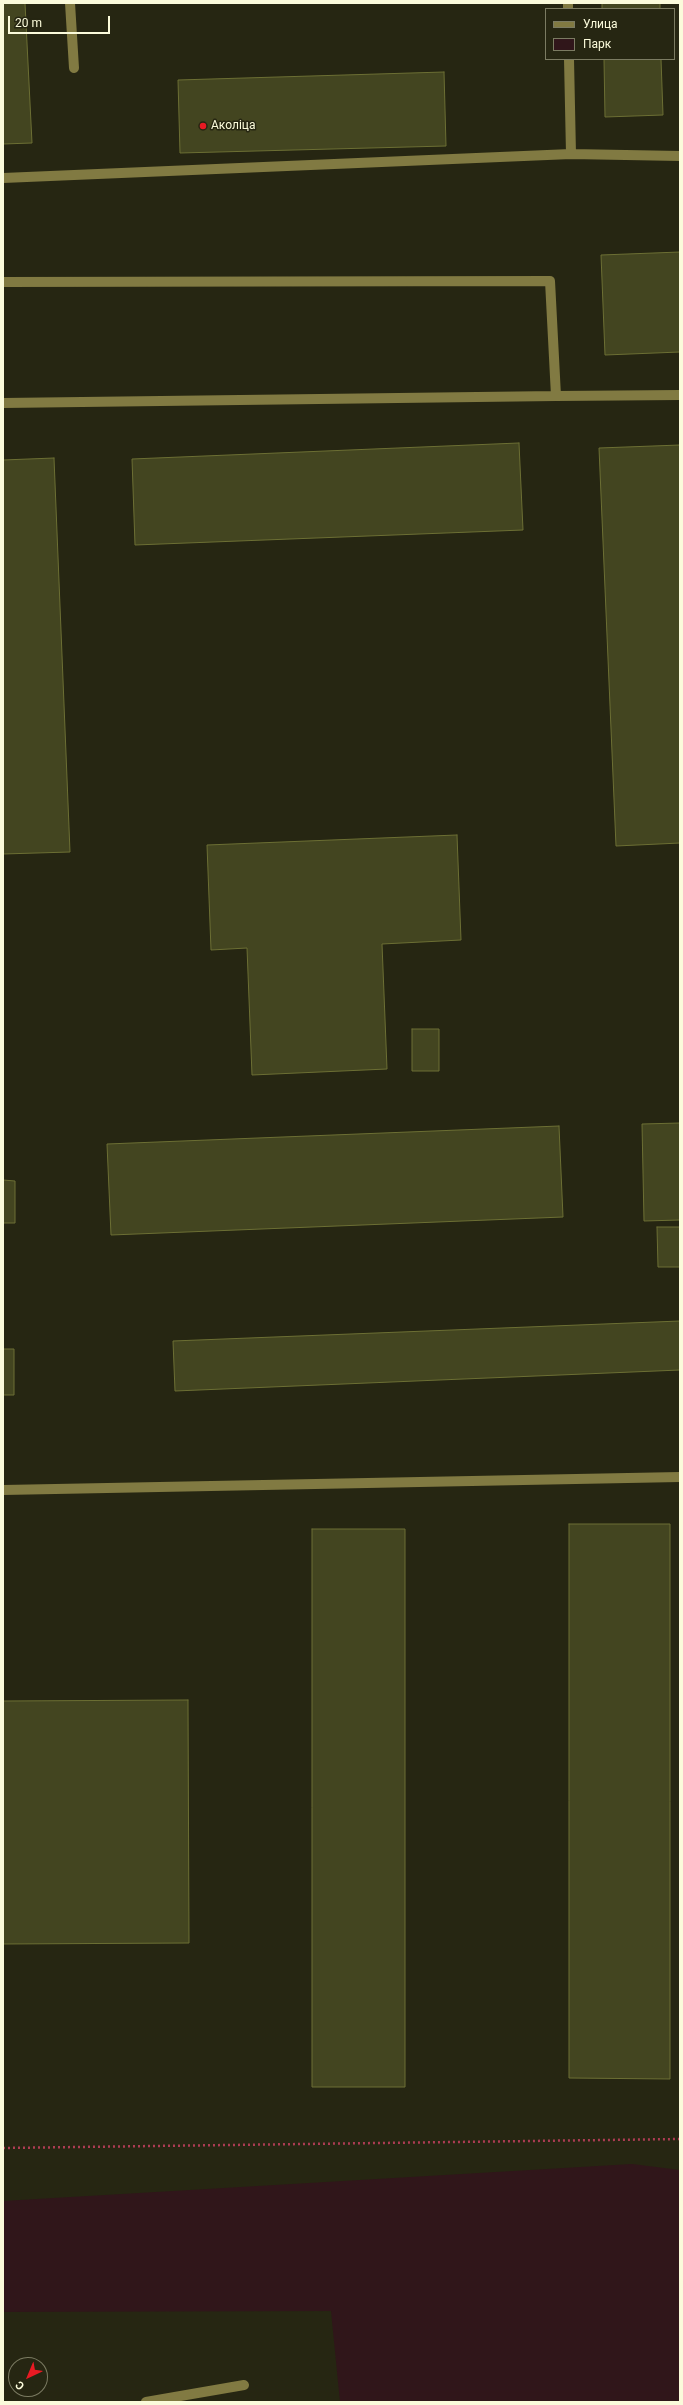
<!DOCTYPE html>
<html>
<head>
<meta charset="utf-8">
<style>
	body { margin:0 }
	#map { position:relative; width:683px; height:2405px; overflow:hidden; background:#262612; font-family:Roboto,sans-serif }
	canvas { display:block }
	.frame { position:absolute; inset:0; border:4px solid #fbfbdb; pointer-events:none }
	.legend { position:absolute; left:545px; top:8px; width:130px; height:52px; box-sizing:border-box; background:#262612; border:1px solid #7b7b62; margin:0; padding:5px 7px; list-style:none; font-size:12px; color:#fbfbdb }
	.legend li { display:flex; align-items:center; gap:8px; height:20px }
	.legend b { width:20px; border:1px solid #7b7b62 }
	.north { position:absolute; left:8px; top:2357px; width:40px; height:40px; box-sizing:border-box; background:#262612; border:1px solid #7b7b62; border-radius:50%; rotate:224deg; font-size:11px; font-weight:700; line-height:16px; text-align:center; color:#fbfbdb }
	.north::after { content:''; display:block; margin:auto; width:14px; height:18px; background:#e81a23; clip-path:polygon(50% 0,100% 100%,50% 72%,0 100%) }
	.scale { position:absolute; left:8px; top:16px; width:102px; height:18px; box-sizing:border-box; border:2px solid #fbfbdb; border-top:0; padding-left:5px; font-size:12px; line-height:14px; white-space:nowrap; color:#fbfbdb; -webkit-text-stroke:3px #262612; paint-order:stroke }
</style>
</head>
<body>
<div id="map">
<canvas width="683" height="2405"></canvas>
<div class="frame"></div>
<ul class="legend">
<li><b style="height:5px;background:#817a42"></b>Улица</li>
<li><b style="height:11px;background:#30161a"></b>Парк</li>
</ul>
<div class="north">С</div>
<div class="scale">20 m</div>
</div>
<script>
const c = document.querySelector('canvas').getContext('2d');
c.lineJoin = 'round';
function fillPath(path, color) { c.fillStyle = color; c.fill(path, 'evenodd'); }
const poly = rows => new Path2D(rows.map(r => 'M' + r).join(''));
function trace(path, color, width, dash) { c.strokeStyle = color; c.lineWidth = width; c.lineCap = dash ? 'butt' : 'round'; c.setLineDash(dash || []); c.stroke(path); }
function drawText(font, color, halo, rows, align = 'center') {
  c.font = font + ' Roboto,sans-serif'; c.lineWidth = 3; c.setLineDash([]); c.textBaseline = 'middle'; c.strokeStyle = halo; c.fillStyle = color; for (const [text, x, y, turn = 0] of rows) {
    c.save(); c.translate(x, y); c.rotate((+turn || 0) * Math.PI / 180); c.textAlign = isNaN(turn) ? turn : align; if (halo) c.strokeText(text, 0, 0); c.fillText(text, 0, 0); c.restore();
  }
}
const green = poly([
	[632,2164,680,2170,680,2402,340,2402,331,2311,3,2312,3,2201]
]);
const building = poly([
	[3,3,25,3,32,143,3,144,3,3],
	[602,3,660,3,660,9,602,9,602,3],
	[604,59,661,59,663,115,605,117,604,59],
	[444,72,446,146,180,153,178,80,444,72],
	[680,252,680,352,605,355,601,255,680,252],
	[519,443,523,530,135,545,132,459,519,443],
	[680,445,680,843,616,846,599,448,680,445],
	[54,458,70,852,3,854,3,460,54,458],
	[457,835,461,940,382,944,387,1069,252,1075,247,948,211,950,207,845,457,835],
	[412,1029,439,1029,439,1071,412,1071,412,1029],
	[680,1123,680,1220,644,1221,642,1124,680,1123],
	[559,1126,563,1217,111,1235,107,1144,559,1126],
	[3,1180,15,1181,15,1223,3,1223,3,1180],
	[657,1227,680,1227,680,1267,658,1267,657,1227],
	[680,1321,680,1370,175,1391,173,1341,680,1321],
	[3,1349,14,1349,14,1395,3,1395,3,1349],
	[569,1524,670,1524,670,2079,569,2078,569,1524],
	[312,1529,405,1529,405,2087,312,2087,312,1529],
	[188,1700,189,1943,3,1944,3,1701,188,1700]
]);
const path = poly([
	[3,2148,680,2139]
]);
const minor = poly([
	[70,3,74,68],
	[568,3,568,9],
	[569,59,571,154,680,156],
	[3,178,571,154],
	[3,282,550,281,556,396,680,395],
	[3,403,556,396],
	[3,1490,680,1477],
	[146,2402,244,2385]
]);
const markers = [
	[203,126,4,"#e81a23"]
];
const poiNames = [
	["Аколіца",211,126]
];
fillPath(green, '#30161a');
fillPath(building, '#434520');
trace(building, '#6c6f34', 1);
trace(path, '#ae3c53', 2.5, [2, 3]);
trace(minor, '#817a42', 10);
for (const [x, y, r, color] of markers) { const dot = new Path2D(); dot.arc(x, y, r, 0, 2 * Math.PI); c.fillStyle = color; c.fill(dot); trace(dot, '#262612', 1.5); }
drawText('12px', '#fbfbdb', '#262612', poiNames, 'left');
</script>
</body>
</html>
